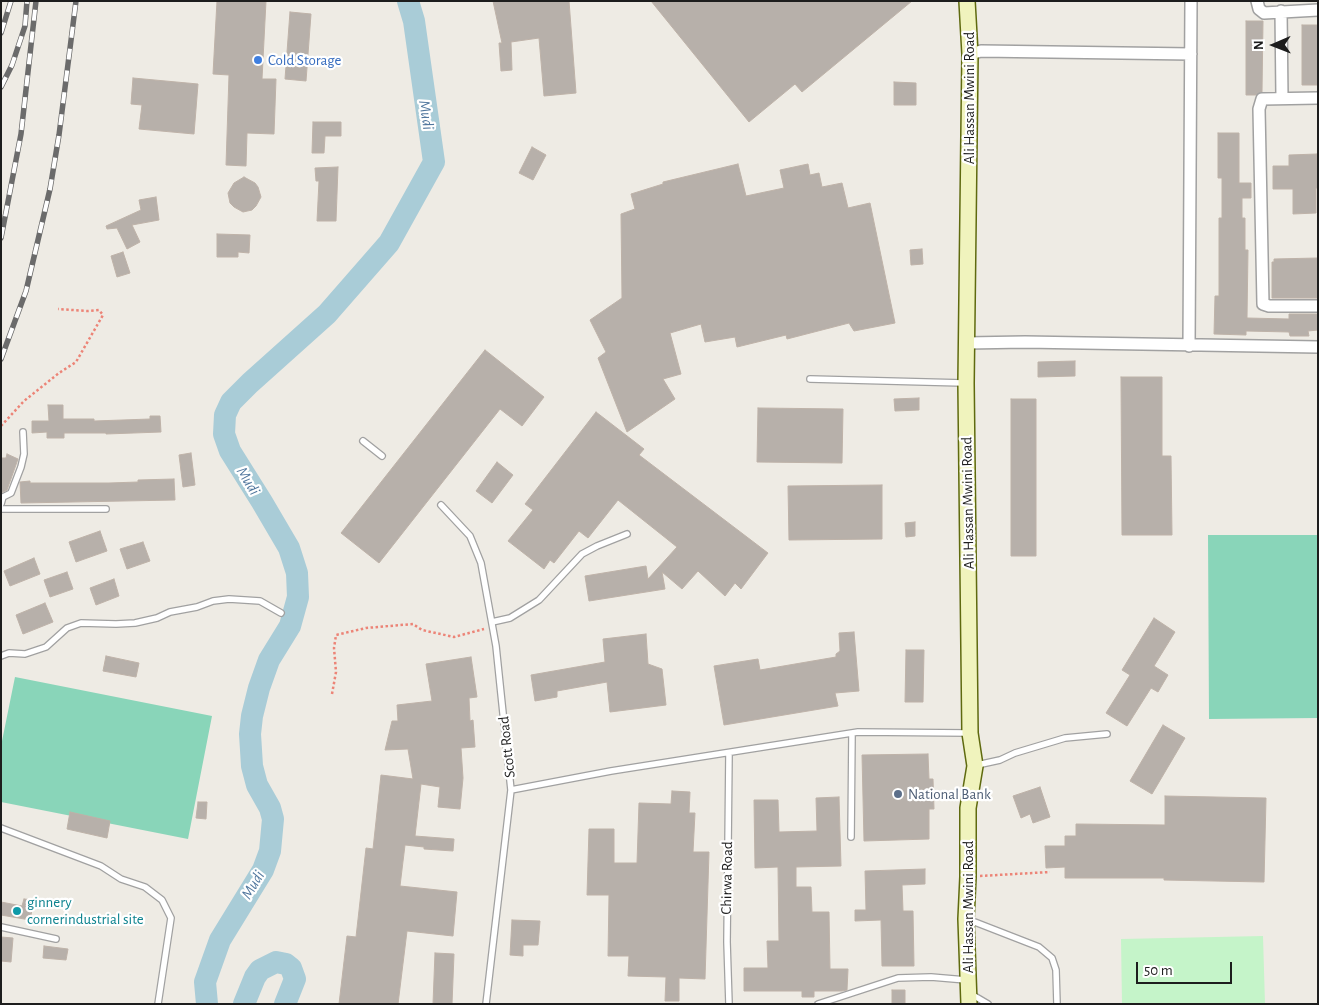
<!DOCTYPE html>
<html>
<head>
<meta charset="utf-8">
<style>
	body { margin:0 }
	#map { position:relative; width:1319px; height:1005px; overflow:hidden; background:#eeebe4; font-family:"Alegreya Sans",sans-serif }
	canvas { display:block }
	.frame { position:absolute; inset:0; border:2px solid #1d1d1d; pointer-events:none }
	.north { position:absolute; left:1249px; top:20px; width:50px; height:50px; -webkit-text-stroke:4px #fff; paint-order:stroke; rotate:269deg; font-size:14px; font-weight:700; line-height:20px; text-align:center; color:#1d1d1d }
	.north::after { content:''; display:block; margin:auto; width:18px; height:22px; background:#1d1d1d; clip-path:polygon(50% 0,100% 100%,50% 72%,0 100%) }
	.scale { position:absolute; left:1136px; top:962px; width:96px; height:22px; box-sizing:border-box; border:2px solid #1d1d1d; border-top:0; padding-left:6px; font-size:15px; line-height:18px; white-space:nowrap; color:#1d1d1d; -webkit-text-stroke:4px #fff; paint-order:stroke }
</style>
</head>
<body>
<div id="map">
<canvas width="1319" height="1005"></canvas>
<div class="frame"></div>
<div class="north">N</div>
<div class="scale">50 m</div>
</div>
<script>
const c = document.querySelector('canvas').getContext('2d');
c.lineJoin = 'round';
function fillPath(path, color) { c.fillStyle = color; c.fill(path, 'evenodd'); }
const poly = rows => new Path2D(rows.map(r => 'M' + r).join(''));
function trace(path, color, width, dash) { c.strokeStyle = color; c.lineWidth = width; c.lineCap = dash ? 'butt' : 'round'; c.setLineDash(dash || []); c.stroke(path); }
function drawText(font, color, halo, rows, align = 'center') {
  c.font = font + ' "Alegreya Sans",sans-serif'; c.lineWidth = 4.5; c.setLineDash([]); c.textBaseline = 'middle'; c.strokeStyle = halo; c.fillStyle = color; for (const [text, x, y, turn = 0] of rows) {
    c.save(); c.translate(x, y); c.rotate((+turn || 0) * Math.PI / 180); c.textAlign = isNaN(turn) ? turn : align; if (halo) c.strokeText(text, 0, 0); c.fillText(text, 0, 0); c.restore();
  }
}
const park = poly([
	[1263,936,1265,1004,1122,1004,1121,939]
]);
const pitch = poly([
	[1208,535,1318,535,1318,718,1209,719],
	[15,677,212,716,188,839,1,802,1,746]
]);
const river = poly([
	[207,1004,205,982,220,940,263,870,270,851,273,819,270,808,257,785,252,766,250,734,252,716,259,688,269,660,290,626,298,597,297,573,289,548,262,502,230,451,224,434,225,415,231,402,250,383,327,314,389,243,434,162,414,21,408,1],
	[244,1004,255,977,260,970,276,962,286,964,291,968,295,979,285,1004]
]);
const building = poly([
	[217,1,266,1,262,79,276,79,274,134,247,133,246,166,226,165,229,75,213,74,217,1],
	[493,1,569,1,576,93,544,96,539,38,511,42,512,70,501,71,499,43,502,43,493,1],
	[651,1,912,1,802,92,795,84,749,122,651,1],
	[290,12,311,14,306,81,285,79,290,12],
	[1246,21,1263,21,1262,92,1256,95,1246,95,1246,21],
	[1302,25,1318,25,1318,85,1302,85,1302,25],
	[133,78,198,84,194,134,139,129,142,105,131,104,133,78],
	[894,82,916,83,916,105,894,105,894,82],
	[313,122,341,122,341,136,325,136,324,153,312,153,313,122],
	[1218,133,1239,133,1239,183,1251,183,1251,198,1242,198,1242,218,1245,218,1245,250,1248,250,1247,318,1289,319,1289,314,1318,314,1318,330,1308,331,1309,336,1290,336,1289,332,1246,331,1246,335,1214,334,1215,296,1219,296,1219,218,1222,218,1222,178,1218,178,1218,133],
	[532,147,546,155,533,180,519,173,532,147],
	[1317,154,1318,188,1316,188,1316,213,1293,214,1293,189,1273,189,1273,166,1289,166,1289,155,1317,154],
	[738,164,746,196,784,188,780,170,808,164,810,175,819,173,822,187,842,183,848,208,870,203,895,323,854,331,849,323,787,339,786,335,737,347,735,337,705,342,701,324,670,333,681,374,663,379,675,399,627,432,598,358,606,352,590,320,622,298,621,214,635,209,631,194,663,184,663,182,738,164],
	[338,167,336,221,317,221,319,181,316,181,315,168,338,167],
	[244,177,255,183,258,187,261,197,256,206,252,210,243,212,234,207,230,203,228,193,234,183,244,177],
	[156,197,159,220,132,225,140,242,127,249,117,228,107,229,106,226,141,210,139,200,156,197],
	[217,234,250,235,249,253,238,252,238,257,217,257,217,234],
	[922,249,923,264,911,265,910,250,922,249],
	[123,252,130,273,117,277,111,256,123,252],
	[1318,258,1318,298,1272,298,1272,262,1274,262,1274,259,1318,258],
	[485,350,544,397,522,426,500,409,379,563,341,533,485,350],
	[1075,361,1075,376,1038,377,1038,362,1075,361],
	[1121,377,1162,377,1162,456,1171,456,1172,535,1122,535,1121,377],
	[919,398,919,410,895,411,894,399,919,398],
	[1011,399,1036,399,1036,556,1011,556,1011,399],
	[48,405,63,405,63,419,94,419,94,421,150,419,150,416,160,416,161,432,106,434,106,433,64,433,64,438,47,438,47,432,32,433,32,421,49,421,48,405],
	[758,408,843,409,842,463,757,462,758,408],
	[596,412,644,449,639,455,768,553,741,589,735,583,725,596,698,571,682,589,662,572,665,589,589,601,585,576,646,566,648,579,677,547,618,500,588,538,579,531,554,563,550,560,544,569,508,541,533,510,525,504,596,412],
	[191,453,195,485,183,487,179,455,191,453],
	[7,454,18,459,7,490,1,493,1,458,6,458,7,454],
	[497,462,513,475,492,503,476,491,497,462],
	[174,479,175,500,21,503,20,482,30,481,30,483,109,483,138,482,138,480,174,479],
	[882,485,882,539,789,540,788,486,882,485],
	[915,522,915,536,906,537,905,523,915,522],
	[100,531,107,551,76,562,69,542,100,531],
	[143,542,150,561,127,569,120,549,143,542],
	[34,558,40,574,10,586,4,571,34,558],
	[67,572,73,589,50,597,44,580,67,572],
	[114,579,119,596,96,605,90,588,114,579],
	[45,603,53,622,23,634,16,615,45,603],
	[1154,618,1175,632,1154,666,1168,675,1158,692,1151,688,1127,726,1106,713,1130,675,1122,670,1154,618],
	[854,632,859,691,835,693,838,706,724,725,714,666,758,659,760,670,836,657,836,654,840,651,839,633,854,632],
	[646,634,648,664,662,669,666,705,610,712,607,682,557,691,557,697,535,701,531,675,605,662,603,639,646,634],
	[906,650,924,650,923,702,905,702,906,650],
	[106,656,139,663,136,677,103,671,106,656],
	[471,657,477,697,469,698,470,721,473,720,475,747,461,748,463,778,460,809,438,807,440,787,421,784,415,836,454,839,453,851,424,849,424,847,405,845,400,886,457,892,453,936,407,931,398,1004,339,1004,347,936,356,937,366,848,373,849,381,775,413,779,408,749,385,750,392,721,398,721,397,705,432,701,426,664,471,657],
	[1163,725,1185,738,1152,794,1130,781,1163,725],
	[928,754,929,779,933,779,934,809,929,809,929,839,864,841,862,755,928,754],
	[1040,787,1050,817,1033,823,1030,814,1021,818,1013,796,1040,787],
	[672,791,690,792,689,813,695,813,693,852,709,852,705,979,679,978,679,1001,665,1001,666,977,628,976,629,956,608,956,609,895,587,895,589,829,614,829,614,863,637,863,639,803,671,804,672,791],
	[1165,796,1266,798,1264,882,1164,880,1164,878,1065,878,1065,867,1046,868,1045,846,1065,846,1065,836,1076,836,1076,824,1165,825,1165,796],
	[839,797,841,866,796,867,796,887,811,887,812,912,829,912,830,969,848,969,847,990,842,991,814,991,814,997,802,997,802,991,744,991,744,968,768,968,767,941,779,941,778,867,755,868,754,800,778,800,779,832,817,831,816,798,839,797],
	[198,802,207,802,206,819,196,818,198,802],
	[70,812,110,821,107,838,67,829,70,812],
	[925,869,925,884,902,885,903,911,913,911,914,966,882,966,881,920,855,921,855,910,866,910,865,871,925,869],
	[24,899,34,900,30,920,1,915,1,902,22,906,24,899],
	[512,920,540,921,538,945,523,945,523,956,510,955,512,920],
	[1,937,13,938,11,962,1,961,1,937],
	[44,946,68,949,66,960,43,958,44,946],
	[435,953,454,954,452,1004,433,1004,435,953],
	[892,990,905,990,905,1004,892,1004,892,990]
]);
const path = poly([
	[1,426,24,401,59,373,76,362,103,315,99,310,88,311,58,309],
	[332,694,336,672,334,648,336,635,366,628,413,624,422,630,454,637,484,629],
	[980,876,1050,872]
]);
const lane = poly([
	[810,379,964,383],
	[363,441,382,456],
	[1,504,3,497,11,493,21,467,24,454,23,432],
	[441,505,470,536,481,563,496,646,511,790,486,1004],
	[1,509,106,509],
	[492,622,510,618,539,600,582,554,597,546,627,534],
	[1,656,9,653,25,654,46,647,67,628,81,623,116,624,135,623,157,618,170,612,197,607,213,601,229,599,260,601,281,613],
	[977,765,1000,760,1015,753,1065,738,1107,734],
	[511,790,611,771,858,732,969,733],
	[1,828,101,866,121,879,145,887,162,900,171,918,158,1004],
	[851,837,852,733],
	[967,919,1039,947,1052,958,1056,970,1057,1004],
	[1,927,56,939],
	[971,994,988,1004],
	[729,1004,727,942,729,753],
	[818,1004,898,978,931,977,966,980]
]);
const street = poly([
	[1257,1,1259,9,1264,13,1318,10],
	[1281,11,1282,98],
	[970,54,981,51,1191,54],
	[1318,98,1262,99,1259,109,1263,304,1269,306,1318,306],
	[967,343,1025,342,1318,347],
	[1189,346,1191,1]
]);
const secondary = poly([
	[967,1,970,54,966,383,970,733,975,766,968,808,968,877,966,919,969,1004]
]);
const rail = poly([
	[1,33,11,1],
	[1,87,12,65,25,26,27,1],
	[1,238,21,134,36,1],
	[1,359,26,291,50,189,59,135,76,1]
]);
const markers = [
	[258,60,5,"#3f7fe0"],
	[898,794,5,"#5c6f8a"],
	[17,911,5,"#0f9aa8"]
];
const shopNames = [
	["Cold Storage",268,60]
];
const streetNames = [
	["Ali Hassan Mwini Road",969,98,-90],
	["Ali Hassan Mwini Road",968,503,-91],
	["Scott Road",507,747,-96],
	["Chirwa Road",727,878,-89],
	["Ali Hassan Mwini Road",968,907,-90]
];
const serviceNames = [
	["National Bank",908,794]
];
const cultureNames = [
	["ginnery",27,902],
	["cornerindustrial site",27,919]
];
const waterNames = [
	["Mudi",426,115,81],
	["Mudi",248,481,59],
	["Mudi",253,885,-59]
];
fillPath(park, '#c5f4c9');
fillPath(pitch, '#89d5b9');
trace(river, '#a9ccd7', 22);
fillPath(building, '#b7b0aa');
trace(building, '#beb2a8', 1);
trace(lane, '#a1a1a1', 8);
trace(street, '#a1a1a1', 14);
trace(secondary, '#5f6a0f', 18);
trace(path, '#ec8477', 2.5, [2.5, 2.5]);
trace(lane, '#fff', 5.5);
trace(street, '#fff', 11);
trace(secondary, '#f0f3bd', 15);
trace(rail, '#6b6b6b', 5.5);
trace(rail, '#fff', 4, [11]);
for (const [x, y, r, color] of markers) { const dot = new Path2D(); dot.arc(x, y, r, 0, 2 * Math.PI); c.fillStyle = color; c.fill(dot); trace(dot, '#fff', 2); }
drawText('15px', '#366cbe', '#fff', shopNames, 'left');
drawText('15px', '#1d1d1d', '#fff', streetNames);
drawText('15px', '#4e5e75', '#fff', serviceNames, 'left');
drawText('15px', '#0d838f', '#fff', cultureNames, 'left');
drawText('italic 16px', '#50769d', '#fff', waterNames);
</script>
</body>
</html>
